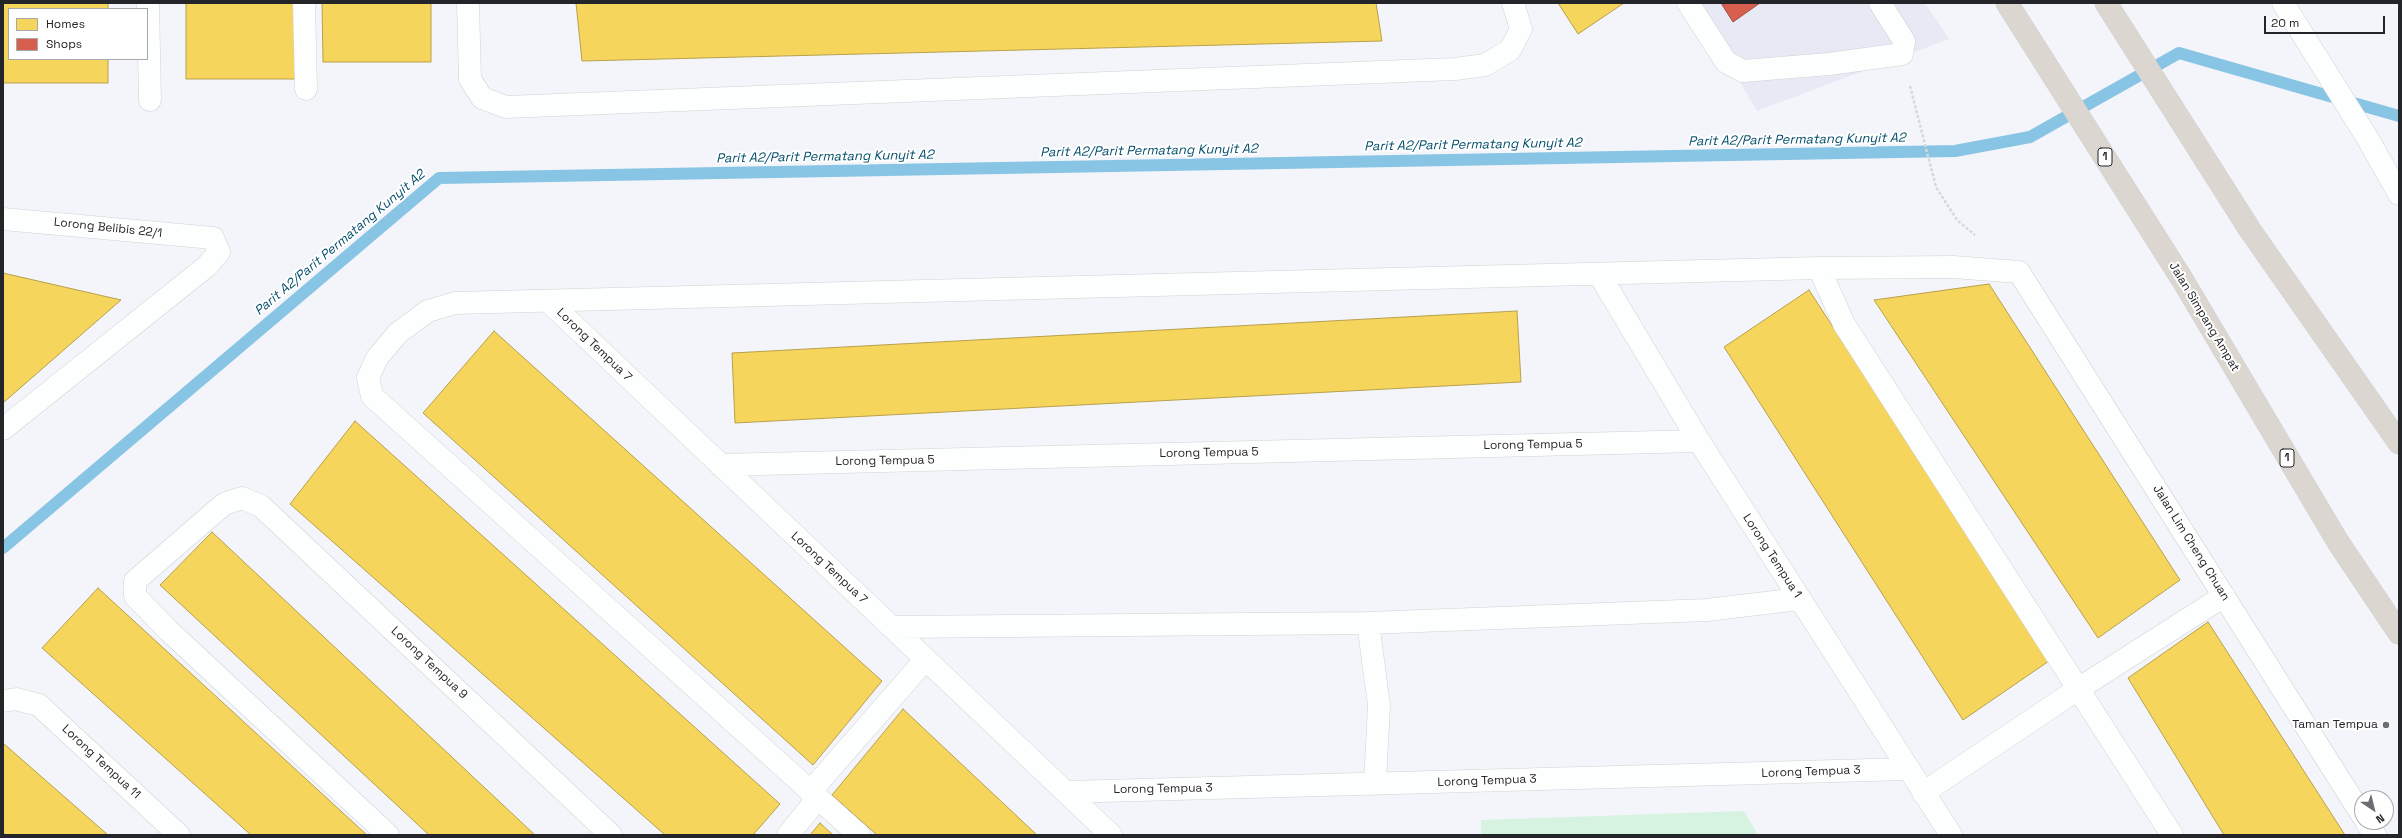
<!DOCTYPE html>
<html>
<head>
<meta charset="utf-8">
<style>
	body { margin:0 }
	#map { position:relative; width:2402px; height:838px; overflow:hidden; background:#f4f5fa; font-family:"Space Grotesk",sans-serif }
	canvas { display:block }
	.frame { position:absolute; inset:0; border:4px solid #242528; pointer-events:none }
	.legend { position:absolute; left:8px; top:8px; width:140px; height:52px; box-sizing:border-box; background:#fff; border:1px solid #a7a8a9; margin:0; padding:5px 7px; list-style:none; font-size:12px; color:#242528 }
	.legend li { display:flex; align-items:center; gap:8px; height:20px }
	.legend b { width:20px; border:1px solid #a7a8a9 }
	.north { position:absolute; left:2354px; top:790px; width:40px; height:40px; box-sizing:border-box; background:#fff; border:1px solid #a7a8a9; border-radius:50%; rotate:145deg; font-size:11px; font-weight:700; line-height:16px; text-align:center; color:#242528 }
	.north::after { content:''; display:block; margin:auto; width:14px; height:18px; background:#6d6e72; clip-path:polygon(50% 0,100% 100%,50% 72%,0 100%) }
	.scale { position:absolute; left:2264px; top:16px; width:121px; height:18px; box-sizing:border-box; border:2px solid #242528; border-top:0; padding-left:5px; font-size:12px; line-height:14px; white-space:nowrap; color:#242528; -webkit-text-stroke:3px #fff; paint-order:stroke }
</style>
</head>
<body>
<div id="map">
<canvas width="2402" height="838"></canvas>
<div class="frame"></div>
<ul class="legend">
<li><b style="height:11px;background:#f6d55c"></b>Homes</li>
<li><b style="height:11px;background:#d6604d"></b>Shops</li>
</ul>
<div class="north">N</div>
<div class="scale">20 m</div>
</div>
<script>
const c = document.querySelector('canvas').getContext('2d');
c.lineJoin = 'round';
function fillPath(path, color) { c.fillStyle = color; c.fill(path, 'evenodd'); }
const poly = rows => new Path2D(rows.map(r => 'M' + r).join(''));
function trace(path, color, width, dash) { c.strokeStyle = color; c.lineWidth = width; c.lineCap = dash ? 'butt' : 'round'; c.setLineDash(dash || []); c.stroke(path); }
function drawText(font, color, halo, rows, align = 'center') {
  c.font = font + ' "Space Grotesk",sans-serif'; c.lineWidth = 4; c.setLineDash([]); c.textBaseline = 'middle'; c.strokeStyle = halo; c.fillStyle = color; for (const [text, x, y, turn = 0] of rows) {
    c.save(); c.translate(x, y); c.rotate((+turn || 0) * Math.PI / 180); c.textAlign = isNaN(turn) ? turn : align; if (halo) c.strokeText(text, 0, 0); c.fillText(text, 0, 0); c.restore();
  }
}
const built = poly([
	[1693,3,1925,3,1949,39,1757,111]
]);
const green = poly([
	[1744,811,1758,835,1481,835,1481,820]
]);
const homes = poly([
	[3,3,108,3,108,9,9,9,9,59,108,59,108,83,3,83,3,3],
	[186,3,295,3,295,79,186,79,186,3],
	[322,3,431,3,431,62,323,62,322,3],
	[576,3,1376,3,1382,41,582,61,576,3],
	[1558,3,1624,3,1578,34,1558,3],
	[3,273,121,300,3,403,3,273],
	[1989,284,2180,580,2098,638,1874,300,1989,284],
	[1809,290,2049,661,1963,720,1724,347,1809,290],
	[1517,311,1521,382,735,423,732,353,1517,311],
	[494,331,882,681,813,765,423,413,494,331],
	[355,421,780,804,753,835,665,835,290,504,355,421],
	[212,532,535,835,429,835,160,585,212,532],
	[98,588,367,835,251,835,42,648,98,588],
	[2208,622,2345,835,2224,835,2128,678,2208,622],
	[903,709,1037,835,877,835,832,795,903,709],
	[3,743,108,835,6,835,3,832,3,743],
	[820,823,833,835,810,835,820,823]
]);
const shops = poly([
	[1721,3,1760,3,1733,22,1721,3]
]);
const stream = poly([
	[3,548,439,178,1955,151,2030,137,2179,53,2399,116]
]);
const path = poly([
	[1910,86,1936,187,1957,220,1975,235]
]);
const minor = poly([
	[148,3,150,100],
	[304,3,306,89],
	[468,3,470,79,482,98,506,107,1455,69,1485,65,1510,50,1521,29,1513,3],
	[1688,3,1726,62,1743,71,1829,64,1902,54,1904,41,1880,3],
	[2283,3,2368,139,2399,194],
	[3,219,213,238,219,252,207,266,3,429],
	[1819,268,1844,324,2172,835],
	[1599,274,1699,441,1951,835],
	[548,301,1111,835],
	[720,465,1699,441],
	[1368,623,1379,705,1375,784],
	[892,627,1368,623,1707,610,1799,599],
	[3,701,16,699,39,705,179,835],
	[810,792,925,660],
	[1066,792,1908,769],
	[1923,793,2078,689,2224,596],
	[2366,822,2375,835],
	[388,835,169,631,135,596,135,581,224,504,242,498,261,506,611,835],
	[788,835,818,798],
	[859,835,372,396,368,378,377,358,398,333,428,311,455,303,1819,268,1953,267,2019,272,2362,815]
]);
const highway = poly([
	[2007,3,2182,279,2338,542,2399,633],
	[2106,3,2250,230,2399,443]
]);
const markers = [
	[2386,725,4,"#6d6e72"]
];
const shields = [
	[2105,157,14],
	[2287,458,14]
];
const shieldNames = [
	["1",2105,157],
	["1",2287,458]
];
const streetNames = [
	["Lorong Belibis 22/1",108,228,6],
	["Jalan Simpang Ampat",2204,317,59],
	["Lorong Tempua 7",594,345,44],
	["Lorong Tempua 5",1533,445,-1],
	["Lorong Tempua 5",1209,453,-1],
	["Lorong Tempua 5",885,461,-1],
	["Jalan Lim Cheng Chuan",2191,543,58],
	["Lorong Tempua 1",1772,556,57],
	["Lorong Tempua 7",829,568,43],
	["Lorong Tempua 9",429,663,43],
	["Lorong Tempua 11",101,762,43],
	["Lorong Tempua 3",1811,772,-2],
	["Lorong Tempua 3",1487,781,-2],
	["Lorong Tempua 3",1163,789,-1]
];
const poiNames = [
	["Taman Tempua",2378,725]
];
const waterNames = [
	["Parit A2/Parit Permatang Kunyit A2",1797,140,-1],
	["Parit A2/Parit Permatang Kunyit A2",1473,145,-1],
	["Parit A2/Parit Permatang Kunyit A2",1149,151,-1],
	["Parit A2/Parit Permatang Kunyit A2",825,157,-1],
	["Parit A2/Parit Permatang Kunyit A2",340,243,-40]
];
fillPath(built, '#e7e9f4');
fillPath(green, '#d5f3e0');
fillPath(homes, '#f6d55c');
trace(homes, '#b7a04c', 1);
fillPath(shops, '#d6604d');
trace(shops, '#a14e42', 1);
trace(stream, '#88c5e4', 12);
trace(minor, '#d0d1d5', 23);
trace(highway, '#cfcfd2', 23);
trace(path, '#d7d7d9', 2.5, [3, 2]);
trace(minor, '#fdfefe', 22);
trace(highway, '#dbd6d0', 22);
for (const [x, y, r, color] of markers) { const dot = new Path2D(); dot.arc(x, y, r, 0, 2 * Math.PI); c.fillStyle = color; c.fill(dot); trace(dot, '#fff', 1.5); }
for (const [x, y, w] of shields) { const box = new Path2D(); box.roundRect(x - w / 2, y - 9, w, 18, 3); c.fillStyle = '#fff'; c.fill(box); trace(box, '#242528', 1); }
drawText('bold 11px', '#242528', null, shieldNames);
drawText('12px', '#242528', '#fff', streetNames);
drawText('12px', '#242528', '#fff', poiNames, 'right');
drawText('italic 13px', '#044f6c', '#fff', waterNames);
</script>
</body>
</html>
